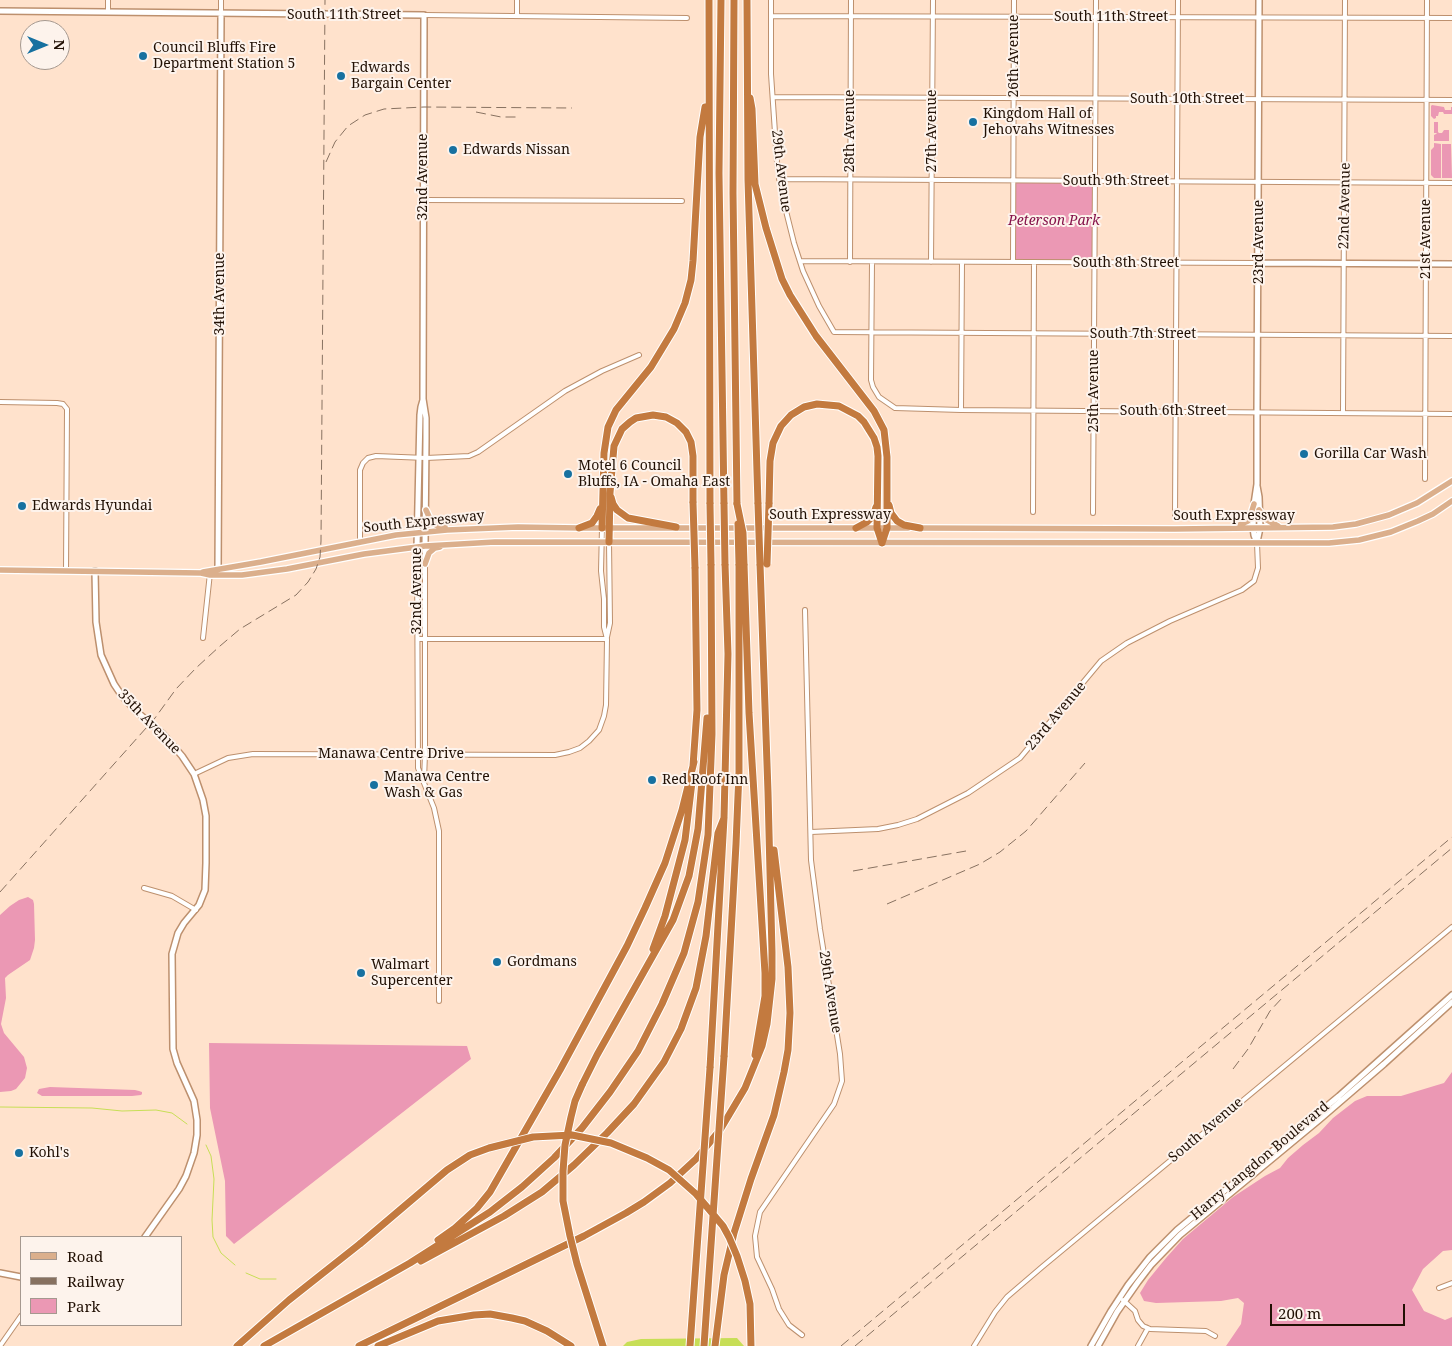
<!DOCTYPE html>
<html>
<head>
<meta charset="utf-8">
<style>
	body { margin:0 }
	#map { position:relative; width:1452px; height:1346px; overflow:hidden; background:#ffe2cc; font-family:"Noto Serif",serif }
	canvas { display:block }
	.legend { position:absolute; left:20px; top:1236px; width:162px; height:90px; box-sizing:border-box; background:#fdf3ec; border:1px solid #a5988f; margin:0; padding:6px 9px; list-style:none; font-size:15px; color:#211004 }
	.legend li { display:flex; align-items:center; gap:10px; height:25px }
	.legend b { width:25px; border:1px solid #a5988f }
	.north { position:absolute; left:20px; top:20px; width:50px; height:50px; box-sizing:border-box; background:#fdf3ec; border:1px solid #a5988f; border-radius:50%; rotate:90deg; font-size:14px; font-weight:700; line-height:20px; text-align:center; color:#211004 }
	.north::after { content:''; display:block; margin:auto; width:18px; height:22px; background:#1771a0; clip-path:polygon(50% 0,100% 100%,50% 72%,0 100%) }
	.scale { position:absolute; left:1270px; top:1304px; width:135px; height:22px; box-sizing:border-box; border:2px solid #211004; border-top:0; padding-left:6px; font-size:15px; line-height:18px; white-space:nowrap; color:#211004; -webkit-text-stroke:4px #fdf3ec; paint-order:stroke }
</style>
</head>
<body>
<div id="map">
<canvas width="1452" height="1346"></canvas>
<ul class="legend">
<li><b style="height:6px;background:#dbaf8c"></b>Road</li>
<li><b style="height:6px;background:#877160"></b>Railway</li>
<li><b style="height:14px;background:#eb98b4"></b>Park</li>
</ul>
<div class="north">N</div>
<div class="scale">200 m</div>
</div>
<script>
const c = document.querySelector('canvas').getContext('2d');
c.lineJoin = 'round';
function fillPath(path, color) { c.fillStyle = color; c.fill(path, 'evenodd'); }
const poly = rows => new Path2D(rows.map(r => 'M' + r).join(''));
function trace(path, color, width, dash) { c.strokeStyle = color; c.lineWidth = width; c.lineCap = dash ? 'butt' : 'round'; c.setLineDash(dash || []); c.stroke(path); }
function drawText(font, color, halo, rows, align = 'center') {
  c.font = font + ' "Noto Serif",serif'; c.lineWidth = 4; c.setLineDash([]); c.textBaseline = 'middle'; c.strokeStyle = halo; c.fillStyle = color; for (const [text, x, y, turn = 0] of rows) {
    c.save(); c.translate(x, y); c.rotate((+turn || 0) * Math.PI / 180); c.textAlign = isNaN(turn) ? turn : align; if (halo) c.strokeText(text, 0, 0); c.fillText(text, 0, 0); c.restore();
  }
}
const green = poly([
	[1432,105,1444,107,1445,110,1451,110,1451,107,1452,107,1452,114,1444,114,1443,112,1439,112,1438,116,1436,116,1436,118,1434,119,1431,116,1431,106],
	[1434,122,1438,122,1438,132,1439,133,1442,133,1444,130,1449,130,1449,141,1434,141,1434,135,1436,134,1437,133,1434,133],
	[1434,143,1441,144,1441,178,1434,178,1431,175,1431,150,1434,147],
	[1442,144,1451,144,1452,178,1442,178],
	[1014,180,1095,181,1095,262,1013,262],
	[28,897,33,900,34,904,35,940,34,948,30,960,8,975,5,978,6,998,1,1024,4,1033,24,1057,27,1068,25,1078,16,1089,11,1091,0,1092,0,915,10,906,19,900],
	[209,1043,467,1046,471,1059,234,1244,226,1236,225,1181,210,1108],
	[1452,1072,1452,1250,1443,1251,1423,1269,1412,1290,1424,1311,1445,1320,1452,1317,1452,1346,1226,1346,1241,1324,1244,1303,1238,1298,1221,1301,1156,1303,1144,1301,1140,1293,1148,1280,1166,1258,1183,1239,1233,1197,1265,1176,1280,1168,1288,1158,1303,1145,1319,1133,1333,1118,1355,1101,1367,1096,1401,1096,1444,1083],
	[50,1087,135,1090,139,1091,142,1092,142,1094,141,1095,132,1096,42,1096,37,1093,39,1089]
]);
const water = poly([
	[737,1338,744,1346,623,1346,627,1342,641,1339]
]);
const stream = poly([
	[0,1107,92,1108,122,1111,156,1110,172,1113,187,1124],
	[206,1145,211,1156,214,1179,212,1220,213,1237,221,1253,235,1265],
	[246,1273,260,1279,276,1279]
]);
const street = poly([
	[771,0,771,74,777,162,783,199,794,243,803,271,819,306,834,332,1452,336],
	[108,12,108,0],
	[221,14,221,0],
	[424,15,687,18],
	[517,16,517,0],
	[771,16,1452,18],
	[773,97,1452,100],
	[779,179,1452,183],
	[423,200,682,201],
	[800,261,1258,263],
	[850,262,851,0],
	[872,262,871,380,873,387,879,397,895,408,961,410,1452,414],
	[931,262,933,0],
	[1013,262,1014,0],
	[0,402,57,403,63,404,67,409,66,571],
	[961,410,962,262],
	[1343,413,1345,0],
	[1425,479,1427,0],
	[1033,512,1034,262],
	[1093,513,1096,0],
	[1175,516,1178,0],
	[360,542,360,470,363,463,368,458,376,456,426,458,469,456,478,452,565,391,602,371,639,355],
	[417,547,418,768,434,808,439,831,439,1001],
	[607,637,610,623,609,542],
	[203,638,210,573],
	[418,639,607,639],
	[194,774,228,758,253,754,555,755,569,752,580,748,589,741,599,730,604,716,606,705,607,639,604,627,604,599,601,571,602,528],
	[424,780,425,754,425,546],
	[811,832,878,829,898,825,917,819,968,793,1020,758,1101,661,1127,643,1170,621,1242,590,1254,581,1258,568,1257,543],
	[144,888,172,896,196,910],
	[1439,1288,1452,1283],
	[1123,1300,1135,1311,1138,1320,1143,1326,1150,1329,1206,1331,1215,1336],
	[802,1335,789,1325,779,1309,772,1289,757,1257,755,1236,760,1212,834,1104,842,1081,840,1054,820,929,811,860,805,610],
	[0,1346,21,1316],
	[974,1346,995,1312,1007,1297,1042,1267,1452,927],
	[1138,1346,1148,1328]
]);
const secondary = poly([
	[0,11,424,15,423,399,426,418,426,439,425,546],
	[1258,263,1452,264],
	[1257,486,1259,497,1260,528,1257,542],
	[1257,543,1254,535,1253,528,1254,504,1257,484,1257,412,1259,0],
	[417,547,420,415,421,407,423,400],
	[95,571,96,622,101,655,114,684,122,696,137,712],
	[218,572,221,14],
	[145,1237,179,1189,186,1176,194,1153,197,1135,197,1120,194,1101,177,1063,173,1049,172,954,178,933,184,923,199,905,205,890,206,863,206,816,203,800,194,774,182,756,163,734],
	[0,1273,21,1277],
	[1091,1346,1111,1311,1128,1285,1150,1257,1177,1230,1339,1096,1452,995],
	[1098,1346,1117,1312,1138,1282,1151,1265,1180,1235,1319,1120,1384,1064,1452,1002]
]);
const primary = poly([
	[426,510,432,523,438,526,445,527],
	[1259,510,1267,520,1278,526],
	[1237,526,1248,521,1250,517,1254,504],
	[917,528,1175,529,1333,527,1356,524,1389,515,1417,503,1452,481],
	[425,564,429,553,435,548,440,547],
	[0,570,201,573,210,575,242,575,287,569,364,554,425,546,495,542,1329,543,1359,540,1391,532,1418,521,1433,514,1452,501],
	[203,572,261,562,396,535,447,530,518,527,579,528,908,528]
]);
const highway = poly([
	[709,0,710,504],
	[721,0,719,173,724,504],
	[734,0,733,193,737,504],
	[747,0,748,180,758,504],
	[750,98,752,109,755,184,766,228,782,279,790,295,816,336,874,411,884,430,887,457,887,528,882,543],
	[611,497,613,504,617,510,628,518,676,527],
	[769,504,770,461,773,443,781,426,791,415,804,407,817,404,839,406,858,416,864,422,874,438,877,447,878,456,877,528,882,543],
	[889,505,891,513,897,521,904,525,920,528],
	[579,528,592,523,597,516,600,509],
	[602,528,604,453,608,427,616,410,651,367,674,329,685,303,691,280,693,261,700,137,705,107],
	[856,528,867,522,873,516,876,507],
	[609,542,610,493,614,446,622,429,630,422,636,418,653,415,666,417,677,423,686,432,691,442,693,456,693,503],
	[744,564,749,713,765,973,765,996,755,1055],
	[693,766,697,710,695,567],
	[653,949,665,916,685,840,692,782],
	[724,1057,736,844,739,772,739,564],
	[710,1068,724,818,728,654,725,564],
	[582,1085,597,1055,673,920,689,876,698,829,707,718],
	[438,1240,455,1228,477,1208,490,1192,560,1070,627,946,645,908,665,863,682,810,694,762],
	[421,1261,504,1216,542,1192,574,1165,607,1133,634,1104,664,1062,681,1029,696,988,706,936,718,833,724,818],
	[237,1346,289,1300,361,1243],
	[264,1346,410,1263,490,1212,522,1187,554,1158,582,1128,610,1092,638,1051,662,1004,684,953,698,902,708,835,712,734,711,564],
	[359,1346,584,1236,626,1213,644,1202,670,1183,696,1159,720,1130,745,1088,762,1046,767,1024,772,979,772,952,768,792,760,564],
	[378,1346,438,1321,474,1315,490,1314,512,1318,525,1321,547,1331,571,1346],
	[715,1346,724,1275,734,1233,751,1179,774,1115,784,1072,788,1050,790,1013,788,967,774,850]
]);
const rail = poly([
	[476,112,501,117,518,117],
	[326,162,335,142,348,126,365,115,384,109,424,107,572,108],
	[853,871,966,851],
	[0,892,155,718,176,689,196,668,220,646,240,629,296,595,308,582,316,569,320,557,321,541,325,0],
	[887,904,980,864,1000,852,1026,831,1085,763],
	[1233,1069,1248,1049,1270,1011,1283,997],
	[841,1346,1452,837],
	[855,1346,1452,848]
]);
const secondaryBridge = poly([
	[137,712,163,734]
]);
const highwayBridge = poly([
	[693,503,695,567],
	[710,504,711,564],
	[724,504,725,564],
	[737,504,743,533,744,564],
	[758,504,760,564],
	[738,524,739,564],
	[767,564,769,504],
	[582,1085,575,1101,571,1117,565,1145,563,1171,563,1201,570,1236,577,1264,603,1346],
	[361,1243,447,1170,470,1155,489,1148,533,1137,572,1135,611,1143,647,1158,669,1170,696,1194,723,1226,729,1237,737,1256,745,1281,750,1304,751,1346],
	[690,1346,710,1068],
	[704,1346,724,1057]
]);
const markers = [
	[143,56,5,"#1771a0"],
	[341,76,5,"#1771a0"],
	[973,122,5,"#1771a0"],
	[453,150,5,"#1771a0"],
	[1304,454,5,"#1771a0"],
	[568,474,5,"#1771a0"],
	[22,506,5,"#1771a0"],
	[652,780,5,"#1771a0"],
	[374,785,5,"#1771a0"],
	[497,962,5,"#1771a0"],
	[361,973,5,"#1771a0"],
	[19,1153,5,"#1771a0"]
];
const streetNames = [
	["South 11th Street",344,15],
	["South 11th Street",1111,17],
	["26th Avenue",1014,56,-90],
	["South 10th Street",1187,99],
	["28th Avenue",850,131,-90],
	["27th Avenue",932,131,-90],
	["29th Avenue",781,171,83],
	["32nd Avenue",423,177,-90],
	["South 9th Street",1116,181],
	["22nd Avenue",1345,206,-89],
	["21st Avenue",1426,239,-90],
	["23rd Avenue",1259,242,-90],
	["South 8th Street",1126,263],
	["34th Avenue",220,294,-90],
	["South 7th Street",1143,334],
	["25th Avenue",1094,391,-90],
	["South 6th Street",1173,411],
	["South Expressway",830,515],
	["South Expressway",1234,516],
	["South Expressway",424,522,-6],
	["32nd Avenue",417,591,-90],
	["23rd Avenue",1056,716,-50],
	["35th Avenue",149,722,46],
	["Manawa Centre Drive",391,754],
	["29th Avenue",830,992,81],
	["South Avenue",1206,1130,-40],
	["Harry Langdon Boulevard",1260,1161,-40]
];
const poiNames = [
	["Council Bluffs Fire",153,48],
	["Department Station 5",153,64],
	["Edwards",351,68],
	["Bargain Center",351,84],
	["Kingdom Hall of",983,114],
	["Jehovahs Witnesses",983,130],
	["Edwards Nissan",463,150],
	["Gorilla Car Wash",1314,454],
	["Motel 6 Council",578,466],
	["Bluffs, IA - Omaha East",578,482],
	["Edwards Hyundai",32,506],
	["Manawa Centre",384,777],
	["Wash & Gas",384,793],
	["Red Roof Inn",662,780],
	["Gordmans",507,962],
	["Walmart",371,965],
	["Supercenter",371,981],
	["Kohl's",29,1153]
];
const parkNames = [
	["Peterson Park",1054,221]
];
fillPath(green, '#eb98b4');
fillPath(water, '#c7de56');
trace(stream, '#c7de56', 1);
trace(street, '#bd906e', 6);
trace(secondary, '#bd906e', 8);
trace(primary, '#fff', 8);
trace(highway, '#fff', 9);
trace(street, '#fff', 4);
trace(secondary, '#fff', 5);
trace(primary, '#dbaf8c', 5.5);
trace(highway, '#c37a3f', 7);
trace(rail, '#877160', 1, [10, 5]);
trace(secondaryBridge, '#bd906e', 8, []);
trace(highwayBridge, '#fff', 9, []);
trace(secondaryBridge, '#fff', 5);
trace(highwayBridge, '#c37a3f', 7);
for (const [x, y, r, color] of markers) { const dot = new Path2D(); dot.arc(x, y, r, 0, 2 * Math.PI); c.fillStyle = color; c.fill(dot); trace(dot, '#fdf3ec', 2); }
drawText('14px', '#211004', '#fdf3ec', streetNames);
drawText('14px', '#211004', '#fdf3ec', poiNames, 'left');
drawText('italic 14px', '#85124a', '#fdf3ec', parkNames);
</script>
</body>
</html>
